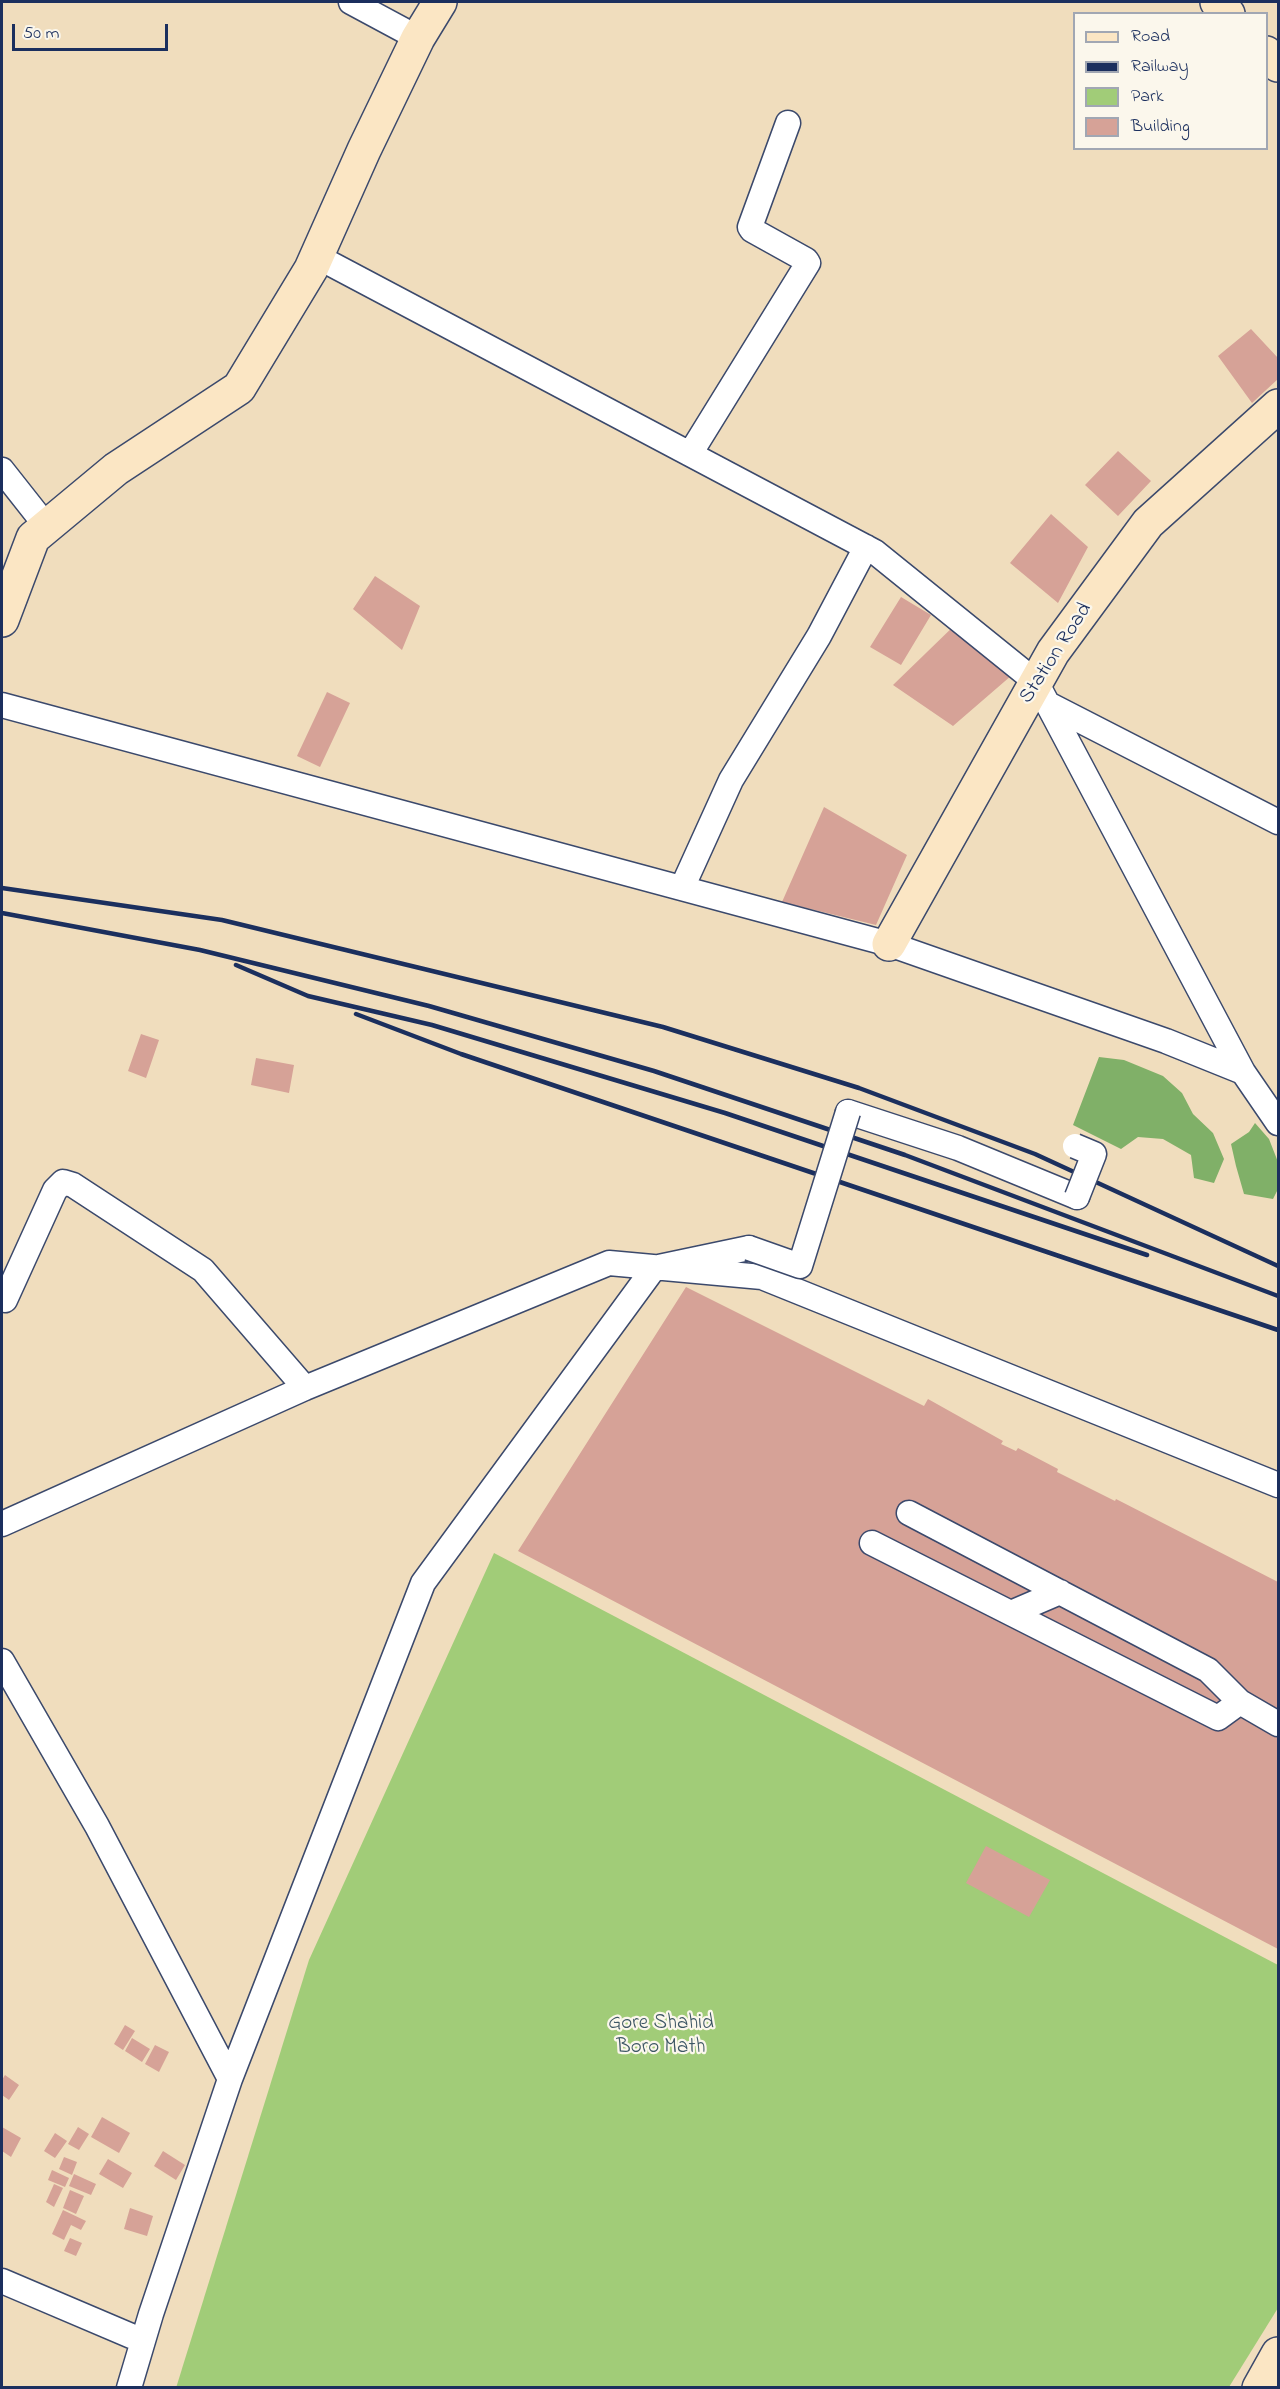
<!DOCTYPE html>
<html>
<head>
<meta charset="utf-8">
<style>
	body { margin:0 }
	#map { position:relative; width:1280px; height:2389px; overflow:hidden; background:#f0ddbd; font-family:"Indie Flower",sans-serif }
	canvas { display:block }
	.frame { position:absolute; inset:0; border:3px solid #1b2f5e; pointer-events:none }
	.legend { position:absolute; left:1073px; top:12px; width:195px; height:138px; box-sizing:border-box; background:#fbf7ec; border:2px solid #a1a7b3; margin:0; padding:8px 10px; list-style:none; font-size:18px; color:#1b2f5e }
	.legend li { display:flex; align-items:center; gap:12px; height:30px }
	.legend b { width:30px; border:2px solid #a1a7b3 }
	.scale { position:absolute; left:12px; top:24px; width:156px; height:27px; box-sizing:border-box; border:3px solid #1b2f5e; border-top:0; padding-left:8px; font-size:18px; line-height:21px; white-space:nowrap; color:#1b2f5e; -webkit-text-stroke:4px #fbf7ec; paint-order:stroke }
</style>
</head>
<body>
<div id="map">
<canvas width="1280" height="2389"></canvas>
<div class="frame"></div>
<ul class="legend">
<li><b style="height:8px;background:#fbe6c4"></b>Road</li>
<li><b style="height:8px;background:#1b2f5e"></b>Railway</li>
<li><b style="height:16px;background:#a1cc78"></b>Park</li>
<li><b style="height:16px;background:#d6a297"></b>Building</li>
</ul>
<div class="scale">50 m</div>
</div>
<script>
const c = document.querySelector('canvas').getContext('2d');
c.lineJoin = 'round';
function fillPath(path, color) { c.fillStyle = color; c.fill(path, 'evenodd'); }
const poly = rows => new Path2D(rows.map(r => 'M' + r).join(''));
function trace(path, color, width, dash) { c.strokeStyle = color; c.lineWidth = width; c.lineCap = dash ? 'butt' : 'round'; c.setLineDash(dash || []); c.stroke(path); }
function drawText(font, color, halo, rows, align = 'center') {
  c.font = font + ' "Indie Flower",sans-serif'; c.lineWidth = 4.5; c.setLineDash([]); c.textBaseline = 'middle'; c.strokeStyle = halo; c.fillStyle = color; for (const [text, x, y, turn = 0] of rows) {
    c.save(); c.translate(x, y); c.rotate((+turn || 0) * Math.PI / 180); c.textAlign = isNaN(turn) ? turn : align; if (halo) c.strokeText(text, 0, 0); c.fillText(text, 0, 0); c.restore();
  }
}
const green = poly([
	[494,1553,1278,1965,1278,2308,1229,2387,176,2388,309,1960]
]);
const forest = poly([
	[1099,1057,1124,1060,1163,1076,1182,1093,1193,1114,1213,1133,1224,1159,1214,1183,1194,1178,1191,1155,1163,1139,1138,1137,1121,1149,1073,1125],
	[1255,1123,1269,1139,1278,1162,1278,1189,1273,1199,1244,1194,1236,1166,1231,1144,1249,1132]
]);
const building = poly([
	[1251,329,1278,358,1278,379,1252,403,1218,356],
	[1118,451,1151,481,1118,516,1085,485],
	[1051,514,1088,547,1058,603,1010,563],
	[375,576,420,606,402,650,353,609],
	[901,597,931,615,901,665,870,647],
	[959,621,1019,669,953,726,893,685],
	[327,692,350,703,320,767,297,756],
	[824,807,907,855,876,925,782,902],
	[141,1034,159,1040,146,1078,128,1071],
	[256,1058,294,1065,289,1093,251,1085],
	[686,1287,924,1406,928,1399,1003,1441,1001,1444,1016,1451,1018,1448,1058,1469,1057,1472,1115,1501,1116,1499,1278,1582,1278,1949,518,1551],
	[986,1846,1050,1880,1029,1917,966,1883],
	[125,2025,135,2031,123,2050,114,2044],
	[132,2038,150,2049,142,2062,125,2051],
	[155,2045,169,2052,159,2072,145,2064],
	[5,2075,19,2085,9,2100,2,2095,2,2080],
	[102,2117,130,2133,119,2153,91,2137],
	[2,2127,21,2138,11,2157,2,2151],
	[78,2127,89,2134,79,2150,68,2144],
	[55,2133,67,2141,55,2158,44,2151],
	[163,2151,185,2165,176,2180,154,2166],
	[64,2157,77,2162,72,2175,59,2169],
	[108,2159,132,2173,123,2188,99,2174],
	[52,2170,69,2178,65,2187,48,2180],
	[74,2174,96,2184,91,2195,69,2186],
	[54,2184,63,2188,54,2207,46,2202],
	[70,2190,84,2196,76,2214,63,2208],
	[130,2208,153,2216,147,2236,124,2229],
	[63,2210,86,2221,81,2230,71,2225,64,2240,52,2234],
	[70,2238,82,2243,76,2256,64,2251]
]);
const street = poly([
	[351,2,418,38],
	[316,256,875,552,1036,682,1243,1072],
	[690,454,808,263,806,260,752,230,750,227,788,123],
	[2,470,47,527],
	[1048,704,1278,822],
	[2,705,889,944,1166,1041,1243,1072,1278,1123],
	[682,888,731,780,819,636,866,547],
	[848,1112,958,1148,1077,1197],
	[5,1300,55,1190,63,1182,73,1185,203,1270,305,1388],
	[909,1513,1208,1670,1240,1702,1278,1724],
	[2,1524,305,1388,609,1263,762,1277,1278,1485],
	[872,1543,1218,1718,1240,1702],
	[1011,1613,1060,1592],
	[2,1661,97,1826,230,2079],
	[2,2281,143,2341],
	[129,2388,151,2314,230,2079,423,1583,654,1268,749,1248]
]);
const secondary = poly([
	[1217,2,1228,14],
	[1266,53,1278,65],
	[2,620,33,538,116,469,239,388,311,269,364,150,418,38,440,2],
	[889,944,1053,652,1148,523,1278,406],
	[1259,2388,1278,2354]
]);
const rail = poly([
	[2,888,222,920,663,1027,859,1088,1035,1154,1278,1266],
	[2,913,200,950,429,1006,654,1071,905,1155,1278,1296],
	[236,965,308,996,432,1025,725,1113,1147,1255],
	[356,1014,461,1054,1278,1330]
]);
const streetBridge = poly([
	[1075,1146,1094,1154,1077,1197],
	[749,1248,800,1266,848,1112]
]);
const streetNames = [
	["Station Road",1057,654,-57]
];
const parkNames = [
	["Gore Shahid",661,2025],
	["Boro Math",661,2049]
];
fillPath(green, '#a1cc78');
fillPath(forest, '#80b068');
fillPath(building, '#d6a297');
trace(street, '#3b496c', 27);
trace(secondary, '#3b496c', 36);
trace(street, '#fff', 24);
trace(secondary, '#fbe6c4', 33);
trace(rail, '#1b2f5e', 4.5);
trace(streetBridge, '#3b496c', 27, []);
trace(streetBridge, '#fff', 24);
drawText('21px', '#1b2f5e', '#fbf7ec', streetNames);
drawText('21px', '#3c5664', '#fbf7ec', parkNames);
</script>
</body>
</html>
